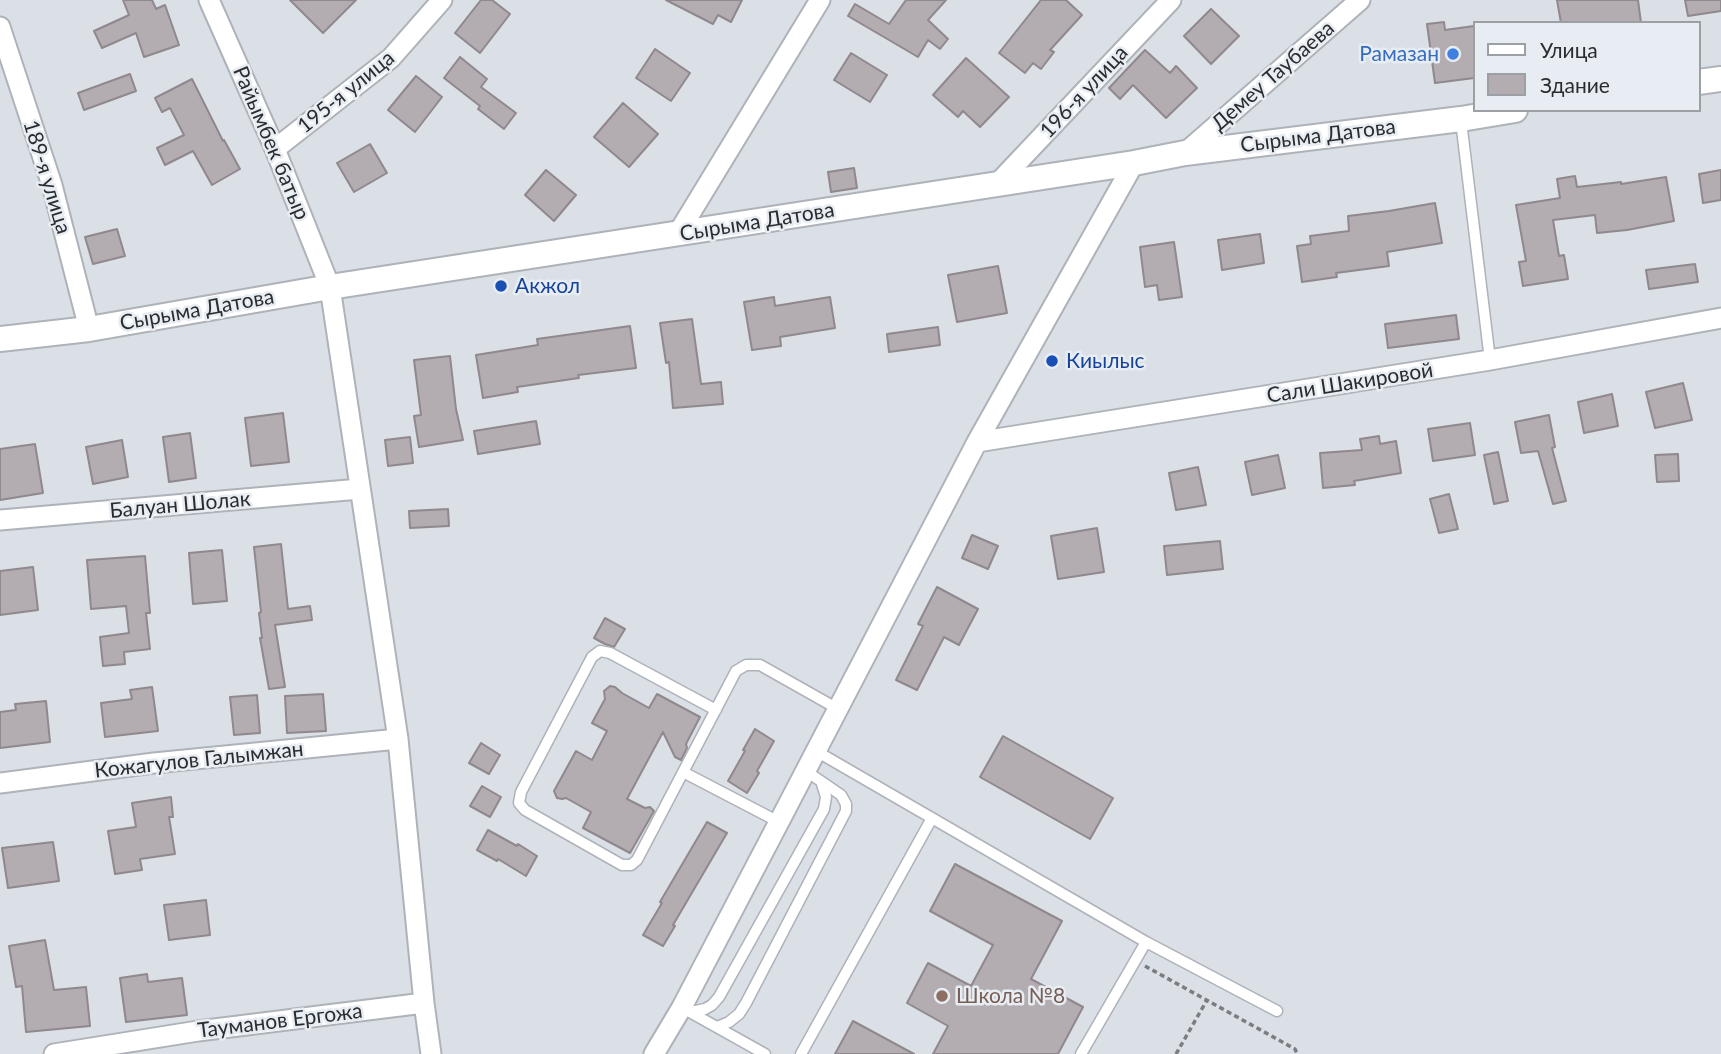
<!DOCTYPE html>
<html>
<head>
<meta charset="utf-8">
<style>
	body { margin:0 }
	#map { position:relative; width:1721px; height:1054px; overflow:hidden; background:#dbdfe6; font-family:Lato,sans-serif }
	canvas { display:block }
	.legend { position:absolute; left:1473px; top:21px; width:228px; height:91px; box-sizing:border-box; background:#e8edf3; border:2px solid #9ca0a5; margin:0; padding:9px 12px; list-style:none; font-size:21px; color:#2b2c2f }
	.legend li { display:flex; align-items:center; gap:14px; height:35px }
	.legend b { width:35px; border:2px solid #9ca0a5 }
</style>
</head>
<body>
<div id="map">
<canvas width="1721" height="1054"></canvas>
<ul class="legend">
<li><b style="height:9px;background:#fff"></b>Улица</li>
<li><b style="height:19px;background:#b3acb0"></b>Здание</li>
</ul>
</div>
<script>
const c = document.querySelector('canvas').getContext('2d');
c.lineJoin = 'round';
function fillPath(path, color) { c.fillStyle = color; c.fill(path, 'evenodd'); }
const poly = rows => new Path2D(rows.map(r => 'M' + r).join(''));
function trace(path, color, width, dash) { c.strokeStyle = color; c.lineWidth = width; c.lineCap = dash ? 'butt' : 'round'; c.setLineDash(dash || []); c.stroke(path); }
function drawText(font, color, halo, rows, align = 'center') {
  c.font = font + ' Lato,sans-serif'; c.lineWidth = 5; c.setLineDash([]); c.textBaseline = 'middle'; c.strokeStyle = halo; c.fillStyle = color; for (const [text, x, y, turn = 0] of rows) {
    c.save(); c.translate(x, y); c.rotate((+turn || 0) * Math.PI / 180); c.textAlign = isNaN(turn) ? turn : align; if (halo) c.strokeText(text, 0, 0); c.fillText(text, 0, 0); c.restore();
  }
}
const building = poly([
	[123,0,152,0,156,9,165,5,179,45,144,57,136,33,102,48,94,31,129,15,123,0],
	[290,0,356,0,323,33,290,0],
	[481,0,492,0,510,14,480,53,455,33,481,0],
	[666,0,742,0,731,22,718,15,713,24,666,0],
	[906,0,946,0,928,20,948,39,940,49,928,40,918,57,848,16,855,4,889,24,906,0],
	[1041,0,1066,0,1082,15,1050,50,1054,52,1041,69,1033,63,1025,73,999,53,1041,0],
	[1557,0,1638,0,1641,23,1561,23,1557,0],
	[1685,0,1721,0,1721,11,1688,16,1685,0],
	[1211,9,1239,36,1211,64,1184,36,1211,9],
	[1444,22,1445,30,1474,26,1474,78,1435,83,1427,24,1444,22],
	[655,49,690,73,671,101,636,78,655,49],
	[1145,50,1170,73,1176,66,1197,88,1166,118,1133,85,1120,99,1109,88,1145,50],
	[851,53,887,75,870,102,834,80,851,53],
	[460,57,487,79,481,87,516,113,504,129,478,109,480,106,444,78,460,57],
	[966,58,1009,97,980,127,963,111,958,117,933,95,966,58],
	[130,74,136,91,84,110,78,93,130,74],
	[416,76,442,97,415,132,388,110,416,76],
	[192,79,223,141,224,140,240,169,212,185,193,151,165,165,157,148,184,135,170,108,162,112,155,98,192,79],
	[623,103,658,134,629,167,594,137,623,103],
	[370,144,387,173,354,192,337,163,370,144],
	[854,168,857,188,831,192,828,172,854,168],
	[546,170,576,195,554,221,525,195,546,170],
	[1721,170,1721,200,1703,203,1699,174,1721,170],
	[1575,176,1577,187,1621,182,1621,184,1666,177,1674,221,1627,230,1597,233,1595,215,1553,220,1559,256,1564,255,1568,279,1523,286,1519,262,1526,261,1516,205,1560,198,1557,179,1575,176],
	[1435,203,1442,243,1387,252,1389,266,1336,273,1337,277,1302,282,1297,246,1311,244,1310,236,1349,231,1348,216,1389,211,1435,203],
	[117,229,125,256,93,264,85,237,117,229],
	[1260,234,1264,263,1222,270,1218,240,1260,234],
	[1174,242,1182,297,1159,300,1157,285,1145,287,1140,247,1174,242],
	[1695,264,1698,282,1649,289,1646,270,1695,264],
	[998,266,1007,313,957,322,948,275,998,266],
	[774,297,775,306,830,297,835,328,780,337,781,346,752,350,744,302,774,297],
	[1456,315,1459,339,1388,348,1385,324,1456,315],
	[692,319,701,384,721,382,723,404,673,408,669,362,666,363,660,323,692,319],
	[630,326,636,368,578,375,579,378,517,387,518,392,483,398,476,355,538,345,537,339,630,326],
	[938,327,940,345,889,352,887,334,938,327],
	[450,356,456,409,463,440,419,447,414,416,421,415,414,360,450,356],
	[1683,383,1692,420,1655,428,1646,392,1683,383],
	[1612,394,1618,426,1584,433,1578,402,1612,394],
	[283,413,289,462,251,466,245,418,283,413],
	[1549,415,1555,447,1552,448,1566,501,1553,504,1538,451,1521,453,1515,422,1549,415],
	[536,421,540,444,478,454,474,431,536,421],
	[1470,423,1475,455,1433,461,1428,429,1470,423],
	[190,433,196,478,169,482,163,437,190,433],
	[1379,436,1380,444,1396,441,1401,473,1354,481,1355,485,1323,488,1320,453,1362,450,1360,439,1379,436],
	[410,437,413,463,388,466,385,440,410,437],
	[122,440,128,477,93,484,86,447,122,440],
	[35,444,43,493,0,500,0,449,35,444],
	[1498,452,1508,501,1494,504,1484,455,1498,452],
	[1678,454,1679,481,1657,482,1655,455,1678,454],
	[1278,455,1285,488,1252,495,1245,462,1278,455],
	[1198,467,1206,505,1176,510,1169,473,1198,467],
	[1449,494,1458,529,1439,533,1430,499,1449,494],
	[448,509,449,526,410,528,409,511,448,509],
	[1097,528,1104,572,1058,579,1051,536,1097,528],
	[972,535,998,546,988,569,962,558,972,535],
	[1220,541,1223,569,1167,575,1164,546,1220,541],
	[281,544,288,609,310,606,312,620,275,625,285,687,269,689,260,638,262,638,259,613,261,612,254,547,281,544],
	[222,550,227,601,193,604,189,553,222,550],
	[145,556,150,613,146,613,150,649,124,652,125,664,103,666,100,637,129,633,126,606,91,609,87,560,145,556],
	[33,567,38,610,0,615,0,571,33,567],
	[937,587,978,609,959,645,944,637,917,690,896,680,923,626,918,624,937,587],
	[605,618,625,629,614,647,605,644,594,638,605,618],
	[610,686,615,687,622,693,649,708,657,694,700,717,686,744,687,748,681,760,675,757,663,732,627,799,645,808,650,807,654,811,630,853,583,828,591,812,566,798,562,799,557,798,554,791,576,751,592,760,607,731,592,723,605,699,604,691,610,686],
	[152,687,158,731,105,737,101,703,132,699,130,690,152,687],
	[323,694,326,731,287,733,285,696,323,694],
	[257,695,260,733,234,735,230,697,257,695],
	[46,701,50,742,0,748,0,712,16,710,15,704,46,701],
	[755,729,774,741,757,771,759,773,747,793,728,781,745,751,743,750,755,729],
	[1003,736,1113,798,1090,839,980,777,1003,736],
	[481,743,500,755,489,774,469,763,481,743],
	[482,786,501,797,490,817,470,806,482,786],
	[171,797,173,817,169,817,175,854,140,859,142,870,115,874,108,831,136,827,132,803,171,797],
	[707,822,727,833,673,925,675,926,663,946,643,935,662,903,660,902,707,822],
	[488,830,517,846,518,844,537,856,526,876,498,859,497,861,477,850,488,830],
	[53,842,59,881,8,888,2,848,53,842],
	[955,864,1062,921,1031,979,1083,1007,1058,1054,933,1054,948,1026,907,1003,928,963,971,986,993,945,930,911,955,864],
	[206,900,210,935,169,940,164,905,206,900],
	[45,940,54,990,86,987,90,1026,26,1032,22,986,16,987,9,946,45,940],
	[147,974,148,982,182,978,187,1015,126,1022,120,978,147,974],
	[853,1021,914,1054,835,1054,853,1021]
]);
const path = poly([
	[1145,966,1295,1049,1297,1054],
	[1176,1054,1207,1000]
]);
const service = poly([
	[1461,121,1490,360],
	[716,710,610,653,600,651,592,657,521,792,519,803,525,810,622,865,631,865,637,860,736,671,746,665,760,665,838,709],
	[816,751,1146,942,1081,1054],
	[683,772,779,822],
	[1146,942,1277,1011],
	[688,1011,765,1054],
	[691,1012,705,1009,712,1005,719,997,824,809,826,797,822,784],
	[717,1027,729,1022,739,1014,746,1003,846,811,846,804,841,795,806,771],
	[801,1054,932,818]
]);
const minor = poly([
	[209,0,275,149,330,287,398,739,424,1003,431,1054],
	[0,27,52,185,89,329],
	[275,149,391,58,442,0],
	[1185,153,1360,0],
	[998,183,1171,0],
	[677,235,820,0],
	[977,442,1490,360,1721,318],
	[0,520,360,489],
	[0,783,154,763,398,739],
	[54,1054,198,1031,424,1003],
	[654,1054,682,1007,779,822,977,442,1134,163]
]);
const tertiary = poly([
	[1698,82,1721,79],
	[0,339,89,329,330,287,1134,163,1185,153,1461,119,1515,110]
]);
const markers = [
	[1453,54,7,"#3f7fe0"],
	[501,286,7,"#1a4fb4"],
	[1052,361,7,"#1a4fb4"],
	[942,996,7,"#8d6e63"]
];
const shopNames = [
	["Рамазан",1439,54]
];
const streetNames = [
	["Демеу Таубаева",1273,76,-41],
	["195-я улица",346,92,-39],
	["196-я улица",1084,92,-47],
	["Сырыма Датова",1318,136,-7],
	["Райымбек батыр",271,143,67],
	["189-я улица",47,177,73],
	["Сырыма Датова",757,222,-9],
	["Сырыма Датова",197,310,-10],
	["Сали Шакировой",1350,383,-9],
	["Балуан Шолак",180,505,-5],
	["Кожагулов Галымжан",199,760,-6],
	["Тауманов Ергожа",280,1021,-7]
];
const transitNames = [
	["Акжол",515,286],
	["Киылыс",1066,361]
];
const educationNames = [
	["Школа №8",956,996]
];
fillPath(building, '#b3acb0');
trace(building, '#8f888d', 2);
trace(service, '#aeb2b9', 13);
trace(minor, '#aeb2b9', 23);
trace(tertiary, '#aeb2b9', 28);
trace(path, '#7b7d82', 3.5, [5, 3.5]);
trace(service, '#fff', 10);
trace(minor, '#fff', 19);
trace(tertiary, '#fff', 24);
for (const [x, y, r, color] of markers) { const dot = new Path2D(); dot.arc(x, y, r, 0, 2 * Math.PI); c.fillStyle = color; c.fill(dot); trace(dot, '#e8edf3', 2.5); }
drawText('21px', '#366cbe', '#e8edf3', shopNames, 'right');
drawText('21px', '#2b2c2f', '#e8edf3', streetNames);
drawText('21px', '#164399', '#e8edf3', transitNames, 'left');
drawText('21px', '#785e54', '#e8edf3', educationNames, 'left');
</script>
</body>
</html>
